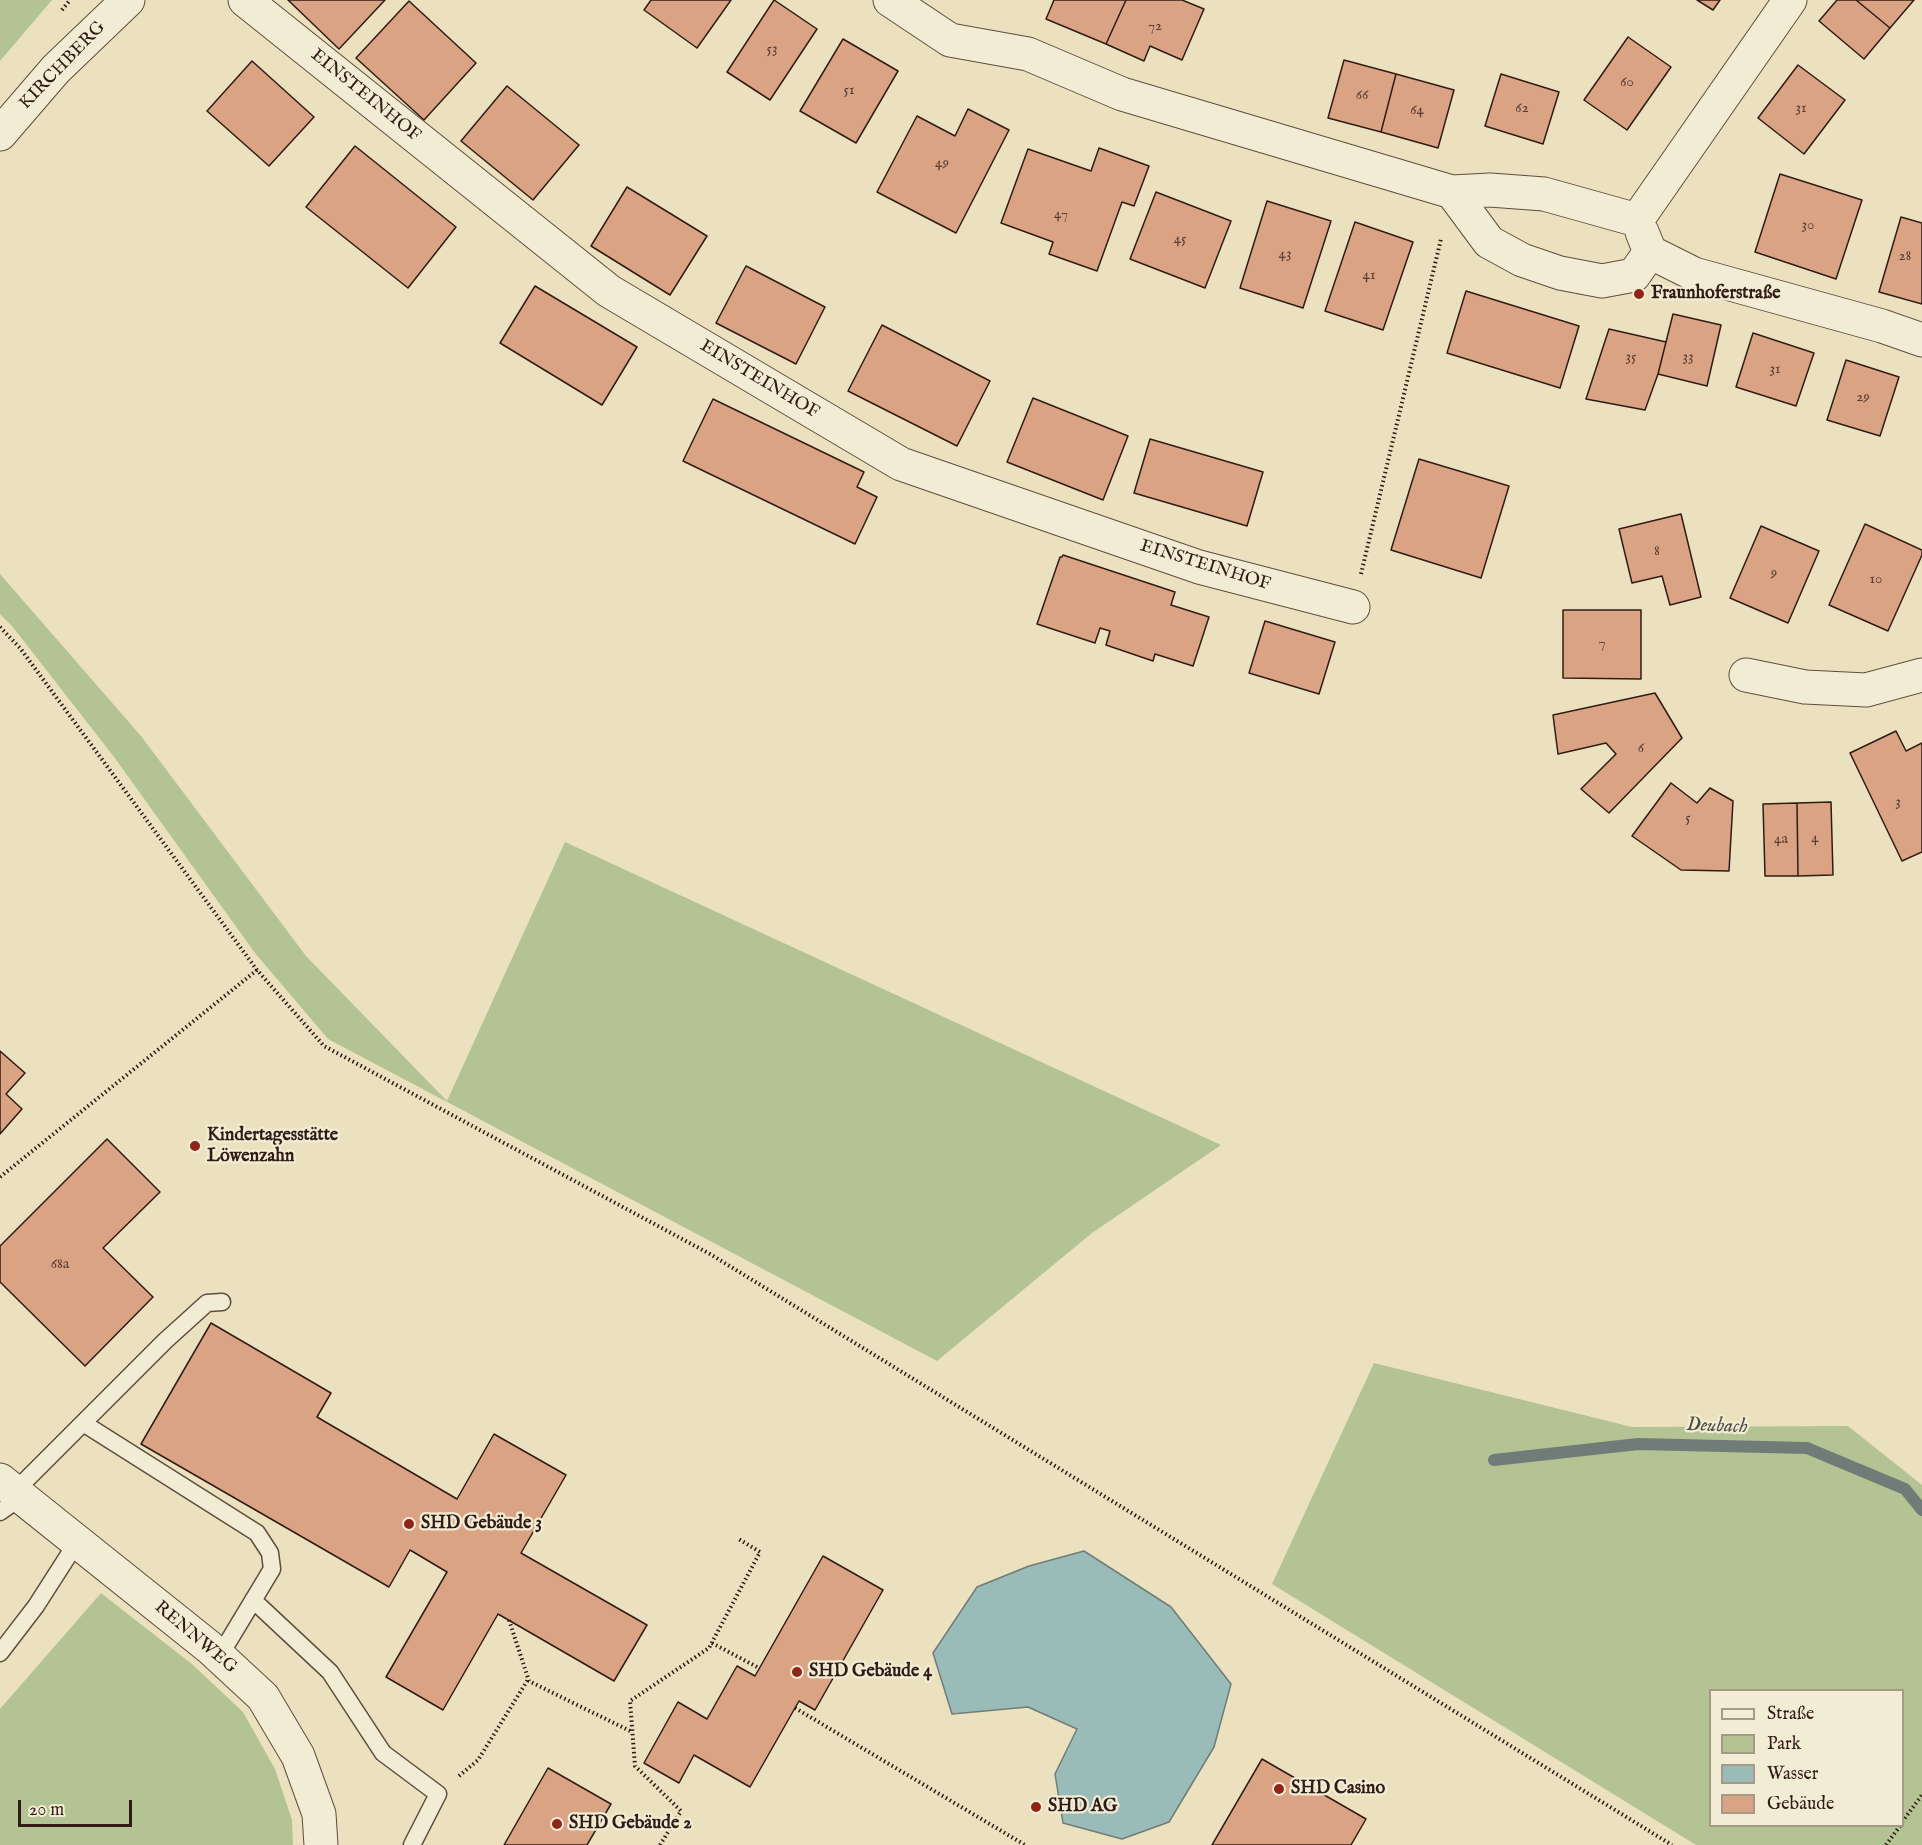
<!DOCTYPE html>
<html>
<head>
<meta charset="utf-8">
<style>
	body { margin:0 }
	#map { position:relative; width:1922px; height:1845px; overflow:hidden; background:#ece1be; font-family:"IM FELL English",serif }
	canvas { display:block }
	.legend { position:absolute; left:1709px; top:1689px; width:195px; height:138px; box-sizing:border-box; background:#f3ecd5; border:2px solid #a59988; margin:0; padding:8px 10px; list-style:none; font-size:18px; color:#301c15 }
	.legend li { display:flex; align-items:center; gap:12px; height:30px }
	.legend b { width:30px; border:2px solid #a59988 }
	.scale { position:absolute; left:18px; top:1800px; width:114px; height:27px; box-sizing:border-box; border:3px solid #301c15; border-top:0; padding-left:8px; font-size:18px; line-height:21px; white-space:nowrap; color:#301c15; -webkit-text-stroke:4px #f3ecd5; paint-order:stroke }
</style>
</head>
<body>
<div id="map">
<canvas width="1922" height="1845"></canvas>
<ul class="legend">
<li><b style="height:8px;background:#f3ecd5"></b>Straße</li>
<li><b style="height:16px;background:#b4c394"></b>Park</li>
<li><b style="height:16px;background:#9abcb9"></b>Wasser</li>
<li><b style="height:16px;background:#daa384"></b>Gebäude</li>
</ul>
<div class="scale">20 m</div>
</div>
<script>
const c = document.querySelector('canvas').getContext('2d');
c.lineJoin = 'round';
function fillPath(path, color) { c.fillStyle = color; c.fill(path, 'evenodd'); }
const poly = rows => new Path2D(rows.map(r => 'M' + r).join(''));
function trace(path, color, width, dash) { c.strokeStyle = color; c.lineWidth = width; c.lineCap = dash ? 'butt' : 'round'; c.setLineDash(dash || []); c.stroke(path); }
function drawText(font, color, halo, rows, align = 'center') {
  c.font = font + ' "IM FELL English",serif'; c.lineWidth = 4.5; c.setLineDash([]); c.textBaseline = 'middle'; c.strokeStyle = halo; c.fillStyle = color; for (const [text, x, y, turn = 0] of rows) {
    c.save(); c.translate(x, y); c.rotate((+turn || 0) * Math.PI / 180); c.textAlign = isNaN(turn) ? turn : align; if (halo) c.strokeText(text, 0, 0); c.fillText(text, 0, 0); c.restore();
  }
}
const green = poly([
	[0,0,52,0,0,61],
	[0,574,141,736,306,956,447,1101,565,842,1221,1145,1092,1233,937,1361,328,1039,255,953,114,757,12,626,0,614],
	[1374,1363,1632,1427,1848,1426,1922,1485,1922,1845,1696,1845,1272,1584],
	[1710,1690,1902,1690,1902,1826,1710,1826],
	[101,1593,193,1665,243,1712,275,1769,292,1820,293,1845,0,1845,0,1709]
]);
const water = poly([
	[1084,1551,1171,1607,1231,1684,1214,1747,1169,1822,1122,1839,1063,1823,1055,1774,1077,1729,1028,1707,952,1714,933,1653,977,1587,1029,1566,1084,1551]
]);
const stream = poly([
	[1494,1460,1638,1444,1807,1448,1905,1489,1922,1510]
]);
const building = poly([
	[288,0,385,0,339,49,288,0],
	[651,0,731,0,697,48,644,10,651,0],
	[774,0,817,29,770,100,727,72,774,0],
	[1054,0,1126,0,1106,44,1046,19,1054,0],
	[1126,0,1182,0,1204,9,1182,60,1150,46,1144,61,1106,44,1126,0],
	[1697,0,1720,0,1713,10,1697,0],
	[1837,0,1856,0,1890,28,1864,59,1819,21,1837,0],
	[1856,0,1914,0,1890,28,1856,0],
	[409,1,476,63,424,120,356,58,409,1],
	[1628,37,1671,67,1627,130,1584,100,1628,37],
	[843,39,898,71,856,143,800,111,843,39],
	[1344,60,1396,74,1381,132,1328,118,1344,60],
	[252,61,314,117,269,166,207,111,252,61],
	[1798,65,1845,100,1804,154,1758,118,1798,65],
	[1396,74,1454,90,1438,148,1381,132,1396,74],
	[1501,74,1559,92,1543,144,1485,126,1501,74],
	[507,86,579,145,533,200,461,141,507,86],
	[968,109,1009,130,956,233,877,192,917,116,955,136,968,109],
	[355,146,456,227,408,288,306,207,355,146],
	[1099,148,1149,166,1134,206,1122,202,1097,271,1049,254,1053,242,1001,223,1028,149,1091,171,1099,148],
	[1780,174,1862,200,1836,279,1755,252,1780,174],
	[627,187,707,236,670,295,591,246,627,187],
	[1156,192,1231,221,1205,288,1130,259,1156,192],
	[1267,201,1331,221,1303,308,1240,288,1267,201],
	[1901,217,1922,223,1922,304,1879,292,1901,217],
	[1355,222,1413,242,1383,330,1325,311,1355,222],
	[746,266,825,307,796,364,716,323,746,266],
	[535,286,637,347,602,405,500,343,535,286],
	[1466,291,1579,326,1560,388,1447,353,1466,291],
	[1673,314,1721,325,1707,386,1658,374,1673,314],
	[882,325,990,381,957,446,848,391,882,325],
	[1609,329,1666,342,1658,374,1645,410,1586,399,1609,329],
	[1753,333,1814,353,1796,406,1736,387,1753,333],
	[1846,360,1899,377,1880,436,1827,420,1846,360],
	[1033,398,1128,436,1103,500,1007,462,1033,398],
	[713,399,864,472,857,487,877,497,855,544,683,461,713,399],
	[1150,439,1263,472,1247,526,1134,493,1150,439],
	[1419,459,1509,486,1481,578,1391,550,1419,459],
	[1681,514,1701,597,1670,605,1662,576,1632,583,1619,529,1681,514],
	[1865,524,1922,550,1922,555,1888,631,1829,605,1865,524],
	[1761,526,1819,551,1788,623,1730,598,1761,526],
	[1063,555,1175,592,1171,605,1209,617,1193,666,1155,654,1153,661,1106,645,1110,631,1100,628,1095,643,1037,624,1060,557,1062,557,1063,555],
	[1563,610,1641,610,1641,679,1563,678,1563,610],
	[1265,621,1335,642,1319,694,1249,673,1265,621],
	[1655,693,1682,738,1609,813,1581,789,1616,754,1606,743,1558,754,1553,715,1655,693],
	[1896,731,1906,751,1922,743,1922,852,1902,861,1850,753,1896,731],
	[1671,783,1697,803,1710,788,1733,801,1729,871,1681,870,1632,836,1671,783],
	[1831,802,1833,875,1798,876,1797,803,1831,802],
	[1797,803,1798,876,1765,876,1763,804,1797,803],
	[0,1051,25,1073,6,1094,22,1109,0,1134,0,1051],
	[107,1139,160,1192,103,1248,153,1297,85,1366,0,1282,0,1246,107,1139],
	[211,1323,331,1393,317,1417,457,1499,494,1434,566,1475,521,1553,647,1625,614,1681,498,1614,443,1710,386,1677,447,1572,410,1550,389,1587,141,1444,211,1323],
	[823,1556,883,1590,815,1710,799,1701,750,1787,694,1755,679,1783,644,1763,678,1702,707,1719,737,1666,755,1676,823,1556],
	[1262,1759,1366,1819,1351,1845,1212,1845,1262,1759],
	[548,1768,611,1804,587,1845,504,1845,548,1768]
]);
const path = poly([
	[62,10,70,0],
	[1361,574,1441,239],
	[0,627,20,648,257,970,324,1046,710,1254,1672,1845],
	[0,1177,257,970],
	[509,1620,529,1681,632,1732],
	[712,1643,759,1668],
	[795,1708,1025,1845],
	[459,1776,478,1760,529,1678],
	[1902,1822,1922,1795],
	[660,1845,681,1811,635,1766,630,1701,709,1648,760,1552,737,1538],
	[1886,1845,1900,1826]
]);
const lane = poly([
	[83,1423,257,1533,270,1553,272,1569,219,1657],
	[14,1492,165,1341,207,1303,222,1302],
	[0,1512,21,1497],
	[253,1600,330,1672,383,1753,438,1794,412,1845],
	[0,1653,36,1606,77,1542]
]);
const street = poly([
	[245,0,609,291,901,464,1199,567,1353,607],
	[890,0,950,40,1028,54,1122,94,1452,192,1490,190,1544,194,1637,220],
	[0,134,56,69,128,0],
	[1452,192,1489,242,1522,260,1560,273,1602,281,1634,275,1650,252,1642,232],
	[1637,220,1790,0],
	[1650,252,1694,274,1882,326,1922,340],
	[1746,675,1805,687,1866,690,1922,675],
	[0,1480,209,1647,263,1697,298,1756,319,1814,321,1845]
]);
const markers = [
	[1639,294,6,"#8f2418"],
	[195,1146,6,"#8f2418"],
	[409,1524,6,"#8f2418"],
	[797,1672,6,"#8f2418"],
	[1279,1789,6,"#8f2418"],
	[1036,1807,6,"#8f2418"],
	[557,1824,6,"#8f2418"]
];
const numberNames = [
	["72",1155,27],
	["53",772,50],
	["60",1627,83],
	["51",849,91],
	["66",1362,96],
	["62",1522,109],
	["31",1801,109],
	["64",1417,111],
	["49",942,164],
	["47",1061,215],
	["30",1808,226],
	["45",1180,240],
	["43",1285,255],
	["28",1905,257],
	["41",1369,276],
	["35",1631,358],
	["33",1688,358],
	["31",1775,370],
	["29",1863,398],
	["8",1657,552],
	["9",1774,574],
	["10",1876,580],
	["7",1602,644],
	["6",1641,749],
	["3",1898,803],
	["5",1688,819],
	["4",1815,839],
	["4a",1781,840],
	["68a",60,1265]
];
const streetNames = [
	["KIRCHBERG",63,66,-46],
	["EINSTEINHOF",365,96,39],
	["EINSTEINHOF",759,380,31],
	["EINSTEINHOF",1205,566,17],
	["RENNWEG",195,1638,40]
];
const poiNames = [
	["Fraunhoferstraße",1651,294],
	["Kindertagesstätte",207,1136],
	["Löwenzahn",207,1157],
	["SHD Gebäude 3",421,1524],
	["SHD Gebäude 4",809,1672],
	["SHD Casino",1291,1789],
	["SHD AG",1048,1807],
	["SHD Gebäude 2",569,1824]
];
const waterNames = [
	["Deubach",1717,1427,2]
];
fillPath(green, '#b4c394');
fillPath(water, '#9abcb9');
trace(water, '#707c77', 1.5);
trace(stream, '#707c77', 12);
fillPath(building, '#daa384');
trace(building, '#301c15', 1.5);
trace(lane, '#5f4d3f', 19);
trace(street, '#5f4d3f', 35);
trace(path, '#301c15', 4, [1.5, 3]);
trace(lane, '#f3ecd5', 16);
trace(street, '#f3ecd5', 33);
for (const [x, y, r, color] of markers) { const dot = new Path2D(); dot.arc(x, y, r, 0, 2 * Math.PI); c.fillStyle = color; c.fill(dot); trace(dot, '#f3ecd5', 2); }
drawText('15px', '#5a3e31', null, numberNames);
drawText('18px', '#301c15', '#f3ecd5', streetNames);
drawText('bold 18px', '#301c15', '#f3ecd5', poiNames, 'left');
drawText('italic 20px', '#504c46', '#f3ecd5', waterNames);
</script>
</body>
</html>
